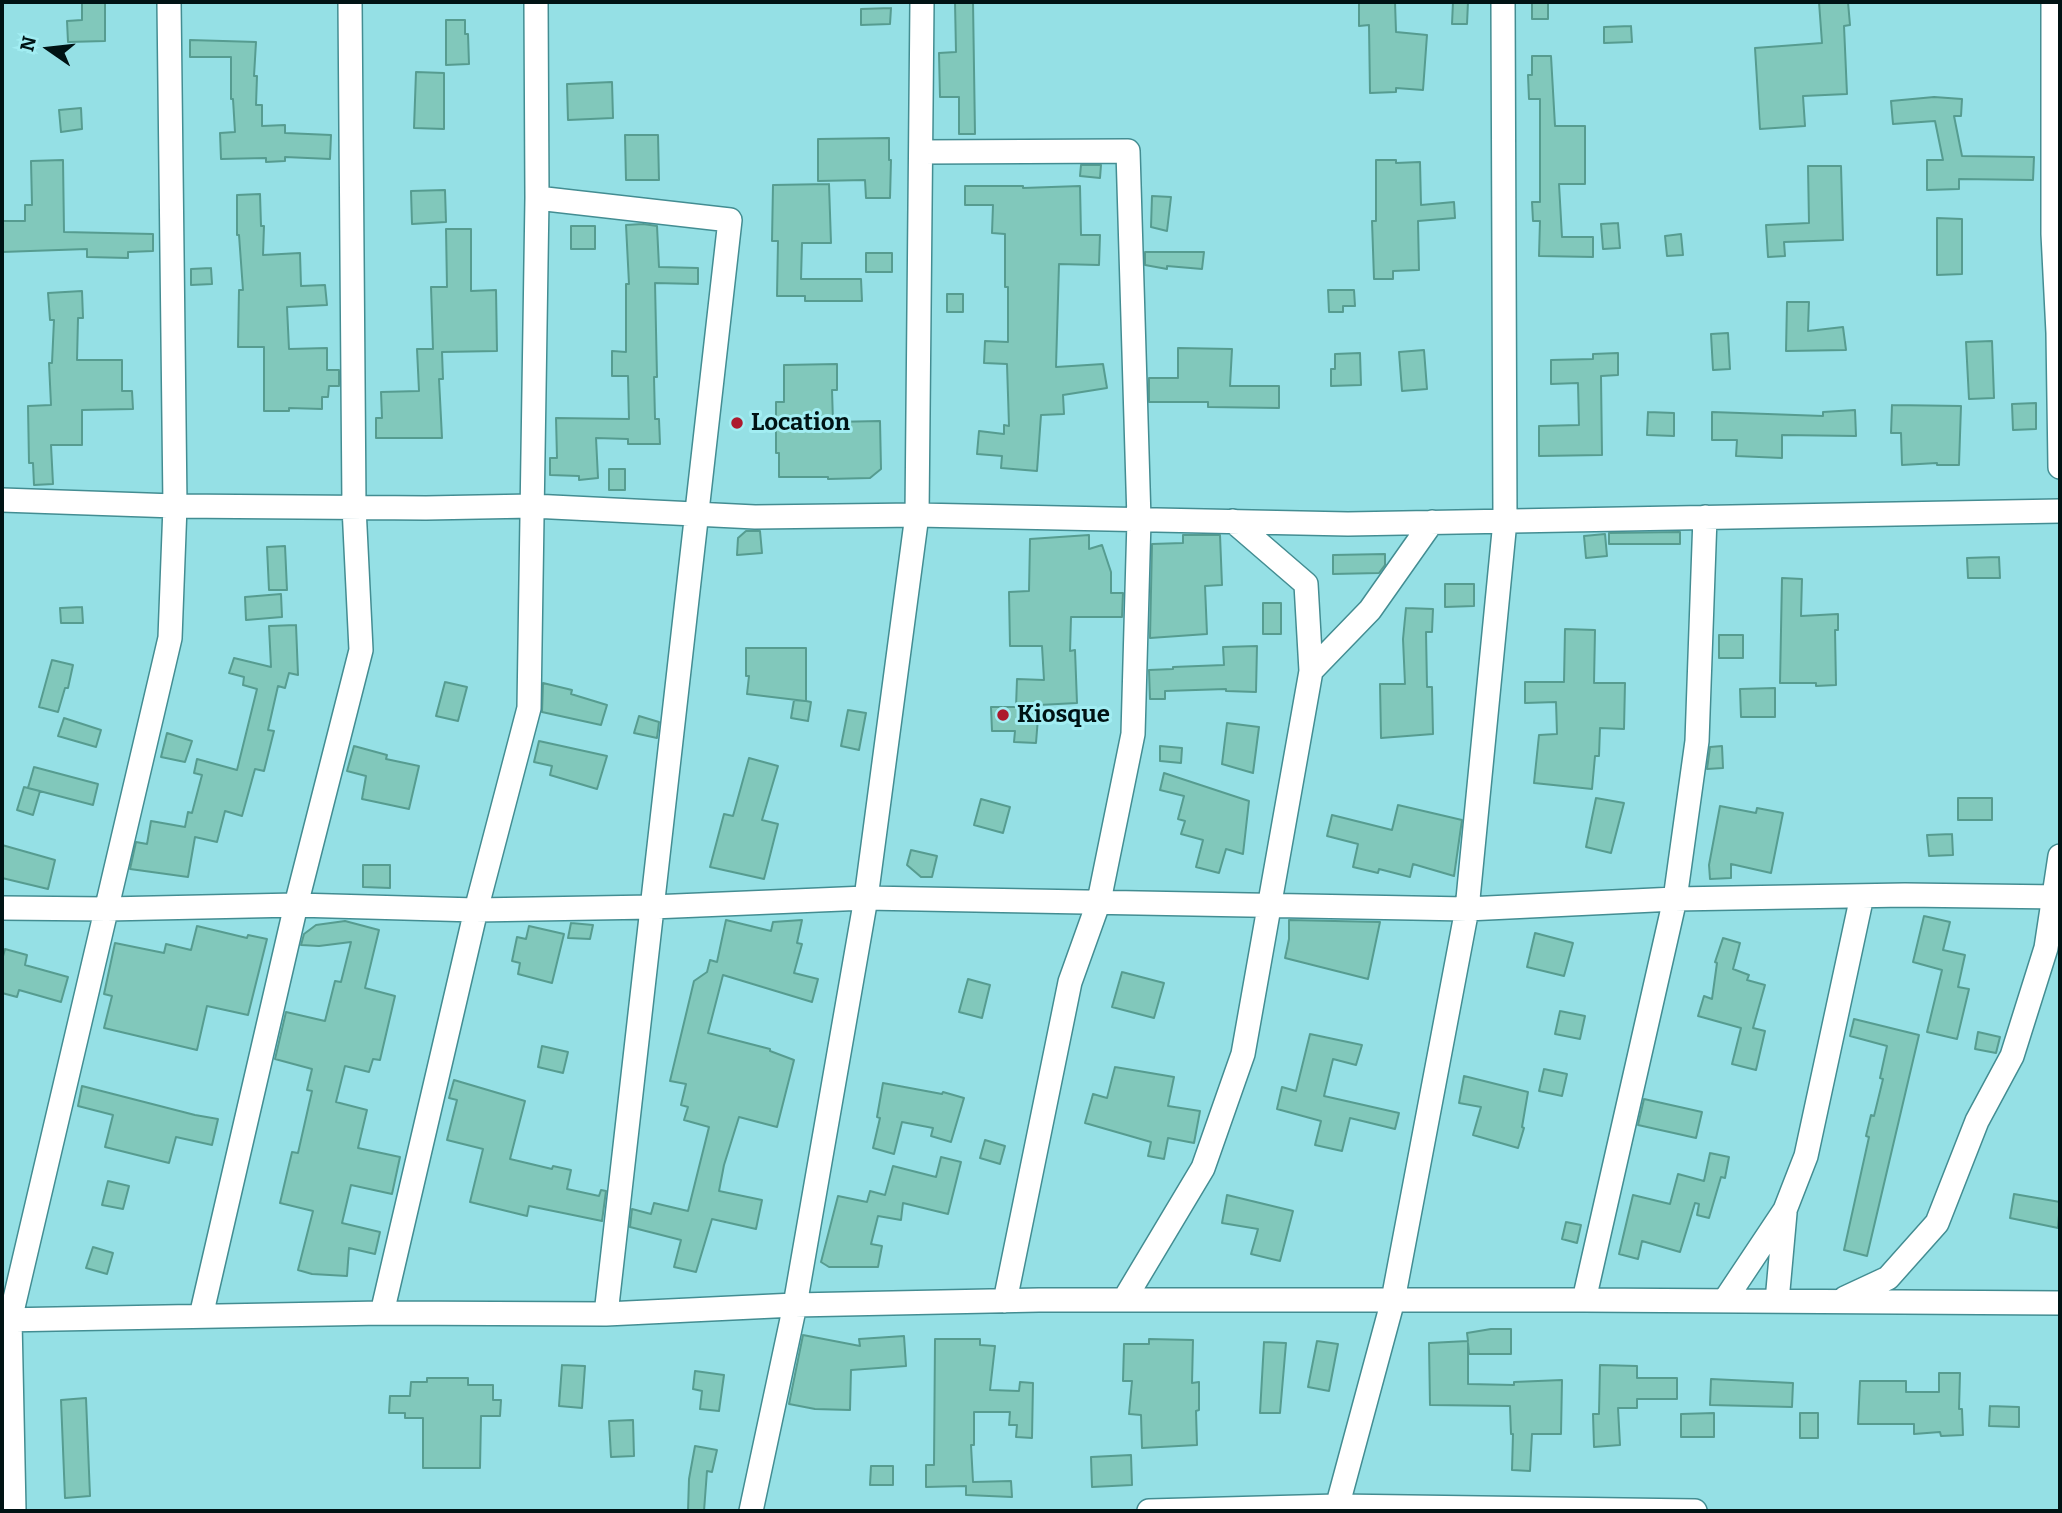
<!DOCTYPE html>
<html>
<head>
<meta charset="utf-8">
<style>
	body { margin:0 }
	#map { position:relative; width:2062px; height:1513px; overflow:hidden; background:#95e0e5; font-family:Bitter,serif }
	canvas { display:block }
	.frame { position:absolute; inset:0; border:4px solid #001314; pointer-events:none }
	.north { position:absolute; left:14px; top:14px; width:70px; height:70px; -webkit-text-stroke:5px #a2edf2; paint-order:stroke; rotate:284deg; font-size:19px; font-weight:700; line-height:28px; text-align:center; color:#001314 }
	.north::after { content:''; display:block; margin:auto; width:24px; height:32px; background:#001314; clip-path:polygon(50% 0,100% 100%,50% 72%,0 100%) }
</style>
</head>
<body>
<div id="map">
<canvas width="2062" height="1513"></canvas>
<div class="frame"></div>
<div class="north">N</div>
</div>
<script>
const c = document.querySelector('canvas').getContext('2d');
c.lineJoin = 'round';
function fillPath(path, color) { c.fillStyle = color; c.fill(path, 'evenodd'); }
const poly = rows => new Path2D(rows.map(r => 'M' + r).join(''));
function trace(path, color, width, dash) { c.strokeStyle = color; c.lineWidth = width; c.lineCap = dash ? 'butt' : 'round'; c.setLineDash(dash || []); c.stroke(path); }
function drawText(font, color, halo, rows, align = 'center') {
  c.font = font + ' Bitter,serif'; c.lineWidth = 6; c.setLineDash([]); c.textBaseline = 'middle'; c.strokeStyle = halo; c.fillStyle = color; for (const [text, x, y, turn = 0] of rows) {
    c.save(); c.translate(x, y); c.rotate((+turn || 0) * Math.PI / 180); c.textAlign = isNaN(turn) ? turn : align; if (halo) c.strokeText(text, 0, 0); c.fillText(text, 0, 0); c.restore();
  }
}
const building = poly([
	[82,2,105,2,105,41,68,42,67,21,82,20,82,2],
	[955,2,973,2,975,134,959,134,959,97,940,97,939,53,956,52,955,2],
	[1395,2,1396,32,1427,35,1423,90,1396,88,1396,92,1370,93,1369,25,1359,26,1359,3,1395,2],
	[1453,2,1468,2,1467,24,1452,24,1453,2],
	[1532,2,1548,2,1548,19,1532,19,1532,2],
	[1819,2,1848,2,1850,25,1844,26,1847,94,1803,96,1805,126,1760,129,1755,48,1822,43,1819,2],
	[891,8,890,24,861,25,861,9,891,8],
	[446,20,465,20,465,34,468,34,469,64,446,65,446,20],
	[1631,26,1632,42,1604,43,1604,27,1631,26],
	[190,40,256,42,254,76,257,76,256,105,262,105,262,126,285,125,285,133,331,135,330,159,285,157,285,161,266,162,266,158,221,159,220,133,235,132,233,99,231,99,231,57,190,57,190,40],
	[1532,56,1551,56,1555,126,1585,126,1585,184,1559,184,1562,237,1593,237,1593,257,1539,256,1540,221,1533,221,1532,202,1540,202,1540,99,1529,99,1528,75,1532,75,1532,56],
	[416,72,444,73,444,129,414,128,416,72],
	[612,82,613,118,568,120,567,84,612,82],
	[1934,97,1962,99,1961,116,1954,116,1962,156,2034,157,2033,180,1959,179,1959,189,1927,190,1927,160,1943,160,1935,121,1893,124,1891,101,1934,97],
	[81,108,82,129,61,132,59,110,81,108],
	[625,135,658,135,659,180,626,180,625,135],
	[889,138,889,160,891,160,890,198,866,198,865,180,818,181,818,139,889,138],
	[63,160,64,232,153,234,153,251,128,252,128,258,87,257,87,249,2,252,2,221,25,221,25,205,32,205,31,161,63,160],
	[1376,160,1396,160,1396,163,1420,162,1421,205,1454,202,1455,218,1418,221,1419,270,1393,271,1393,279,1374,279,1372,221,1376,221,1376,160],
	[1081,165,1101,165,1100,178,1080,176,1081,165],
	[1808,166,1841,166,1843,240,1784,242,1785,256,1768,257,1766,225,1809,223,1808,166],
	[829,184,831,243,802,243,801,279,861,279,862,301,805,301,805,296,777,296,778,241,772,241,773,185,829,184],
	[965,186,1023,186,1023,188,1080,186,1081,235,1100,235,1099,265,1059,264,1056,367,1103,364,1107,388,1063,395,1064,414,1041,415,1037,471,1001,468,1002,456,977,454,979,431,1004,434,1004,425,1009,426,1007,364,984,363,985,341,1008,342,1008,287,1005,287,1005,234,992,233,993,205,965,205,965,186],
	[445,190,446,222,412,224,411,191,445,190],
	[260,194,261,226,264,226,263,255,300,253,301,286,325,285,327,305,287,307,289,349,327,348,327,370,339,370,339,386,329,386,328,397,322,397,322,409,289,408,289,411,264,411,264,347,238,347,239,290,243,290,239,235,237,235,237,195,260,194],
	[1152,196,1171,197,1167,231,1151,227,1152,196],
	[1937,218,1962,219,1962,274,1937,275,1937,218],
	[1618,223,1620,248,1603,249,1601,224,1618,223],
	[643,224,657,226,659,267,698,268,698,284,655,283,657,377,654,377,655,419,659,419,660,444,628,444,628,439,596,438,598,478,579,480,579,476,550,475,550,458,557,458,556,418,629,419,628,376,612,376,612,351,626,352,626,284,629,284,626,225,643,224],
	[571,226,595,226,595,249,571,249,571,226],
	[446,229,471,229,471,291,496,290,497,351,442,352,443,379,439,379,442,438,376,438,376,418,382,418,381,392,419,391,417,349,433,349,431,287,447,287,446,229],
	[1681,234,1683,255,1667,256,1665,236,1681,234],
	[1145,252,1204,252,1202,269,1167,266,1167,269,1145,265,1145,252],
	[866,253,892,253,892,272,866,272,866,253],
	[211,268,212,284,191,285,191,269,211,268],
	[1328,290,1354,290,1355,306,1343,306,1343,312,1329,312,1328,290],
	[82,291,83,318,78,318,77,360,122,360,122,391,132,391,133,409,82,410,82,445,51,445,53,484,34,485,33,463,29,463,28,406,51,405,49,363,52,363,54,320,50,320,48,293,82,291],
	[947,294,963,294,963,312,947,312,947,294],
	[1787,302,1809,302,1808,331,1843,327,1846,350,1786,351,1787,302],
	[1728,333,1730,369,1713,370,1711,334,1728,333],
	[1992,341,1994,398,1969,399,1966,342,1992,341],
	[1178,348,1232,349,1230,386,1279,386,1279,408,1208,407,1208,402,1149,402,1149,378,1178,378,1178,348],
	[1424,350,1427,389,1402,391,1399,352,1424,350],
	[1360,353,1361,385,1331,386,1331,369,1335,369,1335,354,1360,353],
	[1618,353,1618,375,1601,376,1602,455,1539,456,1539,426,1579,425,1578,383,1551,384,1551,360,1593,359,1593,354,1618,353],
	[837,364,837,390,832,390,833,422,880,421,881,469,870,478,828,479,828,477,779,477,779,453,776,453,776,402,784,402,784,365,837,364],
	[2036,403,2036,429,2013,430,2012,404,2036,403],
	[1892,405,1961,406,1959,465,1937,465,1937,463,1902,465,1901,433,1891,433,1892,405],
	[1855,410,1856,436,1782,435,1782,458,1736,456,1737,440,1712,440,1712,412,1823,416,1823,412,1855,410],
	[1648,412,1674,413,1674,436,1647,435,1648,412],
	[609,469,625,469,625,490,609,490,609,469],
	[746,531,760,531,762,553,737,555,738,538,746,531],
	[1680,532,1680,544,1609,544,1609,533,1680,532],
	[1605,534,1607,556,1586,558,1584,536,1605,534],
	[1089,535,1089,549,1102,545,1111,572,1111,593,1123,593,1122,617,1071,617,1070,651,1075,650,1077,703,1039,705,1036,743,1014,742,1015,731,992,731,991,707,1016,707,1017,679,1044,680,1042,646,1010,646,1009,592,1029,591,1030,539,1089,535],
	[1183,535,1220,535,1222,585,1205,586,1207,634,1150,638,1152,544,1183,543,1183,535],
	[285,546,287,590,269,590,267,547,285,546],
	[1385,554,1385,565,1379,573,1333,574,1333,555,1385,554],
	[1999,557,2000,578,1968,578,1967,558,1999,557],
	[1782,578,1802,579,1801,616,1838,614,1838,630,1835,630,1836,685,1816,686,1816,683,1780,683,1782,578],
	[1445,584,1474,584,1474,606,1445,607,1445,584],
	[281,594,282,617,246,620,245,597,281,594],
	[1263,603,1281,603,1281,634,1263,634,1263,603],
	[82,607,83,623,61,623,60,608,82,607],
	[1406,608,1433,609,1432,632,1426,632,1427,687,1432,687,1433,734,1381,738,1380,684,1405,684,1403,639,1406,608],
	[296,625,298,675,289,673,285,688,278,686,268,730,274,731,264,771,255,769,242,816,225,811,217,842,195,837,188,877,130,869,136,842,147,844,151,821,185,827,188,812,192,813,202,775,194,773,197,759,237,770,257,689,243,685,244,677,229,673,234,658,271,667,269,626,296,625],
	[1565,629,1595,630,1594,683,1625,683,1624,729,1600,728,1599,756,1595,756,1592,789,1534,783,1539,735,1557,734,1556,702,1525,703,1525,682,1564,682,1565,629],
	[1719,635,1743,635,1743,658,1719,658,1719,635],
	[1257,646,1256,692,1226,691,1226,689,1165,691,1165,699,1150,699,1149,670,1173,669,1173,667,1224,665,1223,647,1257,646],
	[746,648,806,648,806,701,811,702,808,721,791,718,794,700,805,701,747,694,749,676,746,676,746,648],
	[52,660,73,665,68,688,65,688,58,712,39,707,52,660],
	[445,682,467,687,458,721,436,716,445,682],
	[543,683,572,690,571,694,607,705,601,725,542,712,543,683],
	[1775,688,1775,717,1741,717,1740,689,1775,688],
	[848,710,866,713,859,750,841,746,848,710],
	[639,716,659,722,657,738,634,733,639,716],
	[64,718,101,730,96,747,58,736,64,718],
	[1227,723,1259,727,1253,773,1222,764,1227,723],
	[167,733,192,741,185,762,161,757,167,733],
	[539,741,607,756,597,789,550,775,552,766,534,762,539,741],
	[354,746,387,755,386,759,419,766,409,809,362,799,366,776,347,771,354,746],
	[1160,746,1182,748,1181,763,1160,761,1160,746],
	[1722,746,1723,768,1707,769,1710,747,1722,746],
	[749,758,778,766,762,820,778,824,764,879,710,867,724,814,733,816,749,758],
	[34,767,98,784,93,805,28,788,34,767],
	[1164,773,1249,801,1243,854,1226,849,1219,873,1196,867,1203,840,1181,834,1185,821,1178,819,1184,796,1160,790,1164,773],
	[24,787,40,791,33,815,17,810,24,787],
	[1596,798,1624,803,1611,853,1586,847,1596,798],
	[1958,798,1992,798,1992,820,1958,820,1958,798],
	[981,799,1010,807,1003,833,974,825,981,799],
	[1398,805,1462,820,1454,876,1413,864,1410,877,1379,869,1378,873,1353,867,1358,844,1327,836,1332,815,1392,830,1398,805],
	[1720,806,1756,813,1757,808,1783,813,1771,873,1731,864,1731,878,1710,879,1709,865,1720,806],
	[1952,834,1953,855,1929,856,1927,835,1952,834],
	[2,845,55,860,48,889,2,878,2,845],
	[911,850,937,856,932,877,921,877,907,865,911,850],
	[363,865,390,865,390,888,363,887,363,865],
	[1924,916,1950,922,1943,950,1965,955,1958,987,1969,989,1957,1039,1927,1032,1942,970,1913,962,1924,916],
	[726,920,771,931,773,922,802,920,797,943,802,944,794,973,818,979,812,1002,723,975,708,1033,770,1049,770,1051,794,1060,777,1127,739,1117,724,1165,719,1191,762,1200,756,1229,712,1219,696,1272,674,1267,681,1240,630,1227,632,1209,651,1214,654,1203,688,1211,709,1127,684,1120,688,1107,681,1105,686,1084,670,1081,694,981,707,972,710,960,717,962,726,920],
	[1289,920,1380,922,1368,979,1285,958,1289,939,1289,920],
	[345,921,379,930,365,988,395,996,380,1060,373,1059,369,1072,345,1066,336,1102,367,1110,358,1148,400,1157,392,1194,351,1185,342,1223,380,1232,375,1254,349,1248,347,1276,312,1274,298,1270,313,1211,280,1203,292,1152,298,1153,312,1091,307,1090,312,1069,275,1059,286,1012,325,1021,335,981,341,982,351,942,319,946,301,945,304,934,316,925,345,921],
	[571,923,593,925,590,939,568,938,571,923],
	[197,926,247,938,248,935,267,939,248,1015,207,1006,197,1050,104,1028,112,996,104,994,115,943,164,953,166,944,191,950,197,926],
	[529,926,564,934,552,983,518,974,520,963,512,961,517,937,526,939,529,926],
	[1535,933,1573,943,1564,976,1527,967,1535,933],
	[1723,938,1740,943,1733,969,1749,975,1747,980,1765,985,1753,1028,1765,1031,1756,1070,1732,1064,1741,1028,1698,1016,1704,996,1712,999,1717,963,1715,962,1723,938],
	[5,949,27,955,25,965,68,977,61,1002,19,990,17,997,2,993,2,960,5,949],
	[1122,972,1164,983,1154,1018,1112,1007,1122,972],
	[968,979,990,985,982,1018,959,1012,968,979],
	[1560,1011,1585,1016,1580,1039,1555,1034,1560,1011],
	[1854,1019,1919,1035,1867,1256,1844,1250,1869,1137,1866,1136,1871,1115,1874,1116,1883,1079,1880,1078,1887,1046,1850,1036,1854,1019],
	[1978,1032,2000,1037,1996,1053,1975,1049,1978,1032],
	[1310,1034,1362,1045,1356,1065,1333,1059,1324,1096,1399,1113,1395,1129,1350,1118,1342,1151,1315,1145,1321,1121,1277,1109,1282,1087,1296,1091,1310,1034],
	[542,1046,568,1052,563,1073,538,1067,542,1046],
	[1115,1067,1174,1077,1168,1106,1200,1111,1194,1143,1168,1138,1164,1159,1148,1156,1151,1142,1085,1123,1093,1094,1107,1098,1115,1067],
	[1544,1069,1567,1074,1562,1096,1539,1091,1544,1069],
	[1464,1076,1528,1092,1522,1127,1524,1128,1518,1148,1473,1135,1481,1107,1459,1103,1464,1076],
	[454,1080,525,1101,510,1159,552,1169,553,1166,571,1170,567,1189,599,1196,601,1190,606,1191,602,1221,529,1206,527,1216,470,1202,483,1149,447,1140,457,1100,449,1098,454,1080],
	[883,1083,942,1094,943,1092,964,1098,951,1142,931,1136,933,1128,902,1122,894,1154,873,1148,880,1118,877,1117,883,1083],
	[82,1086,195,1115,218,1119,212,1145,176,1137,169,1163,105,1147,113,1115,78,1106,82,1086],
	[1644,1099,1702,1112,1696,1138,1638,1125,1644,1099],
	[985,1140,1005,1146,1000,1164,980,1158,985,1140],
	[1710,1153,1729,1157,1725,1178,1721,1177,1709,1218,1697,1215,1699,1204,1695,1203,1680,1252,1642,1241,1638,1259,1619,1254,1633,1195,1670,1204,1678,1174,1704,1181,1710,1153],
	[941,1157,961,1162,948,1214,903,1203,901,1220,878,1216,871,1244,882,1246,878,1267,829,1267,821,1262,838,1196,867,1202,870,1191,885,1195,893,1166,936,1177,941,1157],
	[108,1181,129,1186,123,1209,102,1205,108,1181],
	[2014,1194,2060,1202,2058,1228,2010,1218,2014,1194],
	[1227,1195,1293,1211,1280,1261,1251,1254,1258,1229,1222,1223,1227,1195],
	[1566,1222,1581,1225,1577,1243,1562,1239,1566,1222],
	[93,1247,113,1253,107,1274,86,1268,93,1247],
	[1491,1329,1511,1329,1511,1354,1469,1354,1468,1343,1468,1384,1514,1385,1514,1382,1562,1380,1561,1434,1532,1434,1530,1471,1512,1470,1513,1434,1511,1434,1510,1406,1430,1405,1429,1343,1468,1341,1467,1333,1491,1329],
	[803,1335,860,1346,859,1339,904,1336,906,1366,851,1370,850,1410,815,1409,789,1404,803,1335],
	[935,1339,980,1339,980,1345,995,1346,990,1390,1019,1391,1020,1382,1033,1383,1032,1438,1016,1437,1017,1425,1009,1425,1010,1412,974,1412,974,1445,971,1445,973,1482,1011,1481,1012,1497,966,1495,966,1486,926,1487,926,1465,934,1465,935,1339],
	[1149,1339,1193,1340,1192,1383,1199,1382,1199,1410,1196,1411,1197,1445,1142,1448,1141,1415,1129,1414,1132,1381,1123,1381,1124,1344,1149,1344,1149,1339],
	[1317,1341,1338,1344,1329,1391,1308,1387,1317,1341],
	[1264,1342,1286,1343,1280,1413,1260,1413,1264,1342],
	[562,1365,585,1366,582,1408,559,1406,562,1365],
	[1600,1365,1637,1366,1637,1378,1677,1378,1677,1399,1637,1399,1637,1408,1618,1408,1620,1445,1594,1447,1593,1414,1599,1414,1600,1365],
	[695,1371,724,1375,719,1411,700,1409,702,1391,693,1389,695,1371],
	[1939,1373,1960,1373,1959,1409,1962,1409,1963,1435,1941,1436,1940,1432,1914,1434,1914,1424,1858,1424,1860,1381,1906,1381,1906,1392,1939,1392,1939,1373],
	[427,1378,468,1378,468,1385,493,1385,493,1400,501,1400,500,1416,481,1416,480,1468,423,1468,423,1418,405,1418,405,1413,389,1413,390,1396,410,1396,411,1382,427,1382,427,1378],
	[1711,1379,1793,1383,1792,1407,1710,1405,1711,1379],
	[86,1398,90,1496,65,1498,61,1400,86,1398],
	[1990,1406,2019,1407,2019,1427,1989,1426,1990,1406],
	[1714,1413,1714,1437,1681,1437,1681,1414,1714,1413],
	[1800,1413,1818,1413,1818,1438,1800,1438,1800,1413],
	[633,1420,634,1456,611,1457,609,1421,633,1420],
	[695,1446,717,1450,712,1472,707,1471,704,1511,688,1511,689,1479,695,1446],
	[1131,1455,1132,1485,1092,1487,1091,1457,1131,1455],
	[871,1466,893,1466,893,1485,870,1485,871,1466]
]);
const street = poly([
	[2053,2,2053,234,2058,333,2060,467],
	[921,152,1128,151,1139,520,1133,734,1099,901,1070,982,1005,1301],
	[537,198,730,220,606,1314],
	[2,500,175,506,426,508,532,506,755,517,917,515,1348,524,2060,511],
	[1311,671,1370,610,1432,522],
	[2,908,107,909,296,905,476,910,652,907,866,898,1467,909,1675,899,1905,895,2060,897],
	[1845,1298,1888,1278,1937,1223,1977,1121,2012,1056,2046,948,2060,856],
	[1124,1300,1203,1168,1243,1054,1311,671,1306,584,1233,521],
	[1584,1300,1675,899,1697,741,1705,517],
	[1725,1300,1785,1210,1806,1156,1862,896],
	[1777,1301,1785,1213],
	[382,1313,476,910,529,708,537,198,536,2],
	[201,1316,296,905,361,650,354,507,350,2],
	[2,1320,382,1313,606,1314,795,1305,1039,1300,1584,1300,2060,1303],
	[14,1511,10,1320,170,638,175,506,169,2],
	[751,1511,795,1305,866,898,917,515,922,2],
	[1149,1511,1337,1506,1695,1511],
	[1336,1511,1393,1300,1467,909,1505,521,1503,2]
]);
const markers = [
	[737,423,7,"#ad192d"],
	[1003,715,7,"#ad192d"]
];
const poiNames = [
	["Location",751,423],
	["Kiosque",1017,715]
];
fillPath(building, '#81c8bb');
trace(building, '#569c90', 2);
trace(street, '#438d92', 26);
trace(street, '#fff', 23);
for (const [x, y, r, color] of markers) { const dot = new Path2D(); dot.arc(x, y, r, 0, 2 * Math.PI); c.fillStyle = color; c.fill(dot); trace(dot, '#a2edf2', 2.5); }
drawText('bold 24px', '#001314', '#a2edf2', poiNames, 'left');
</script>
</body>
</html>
